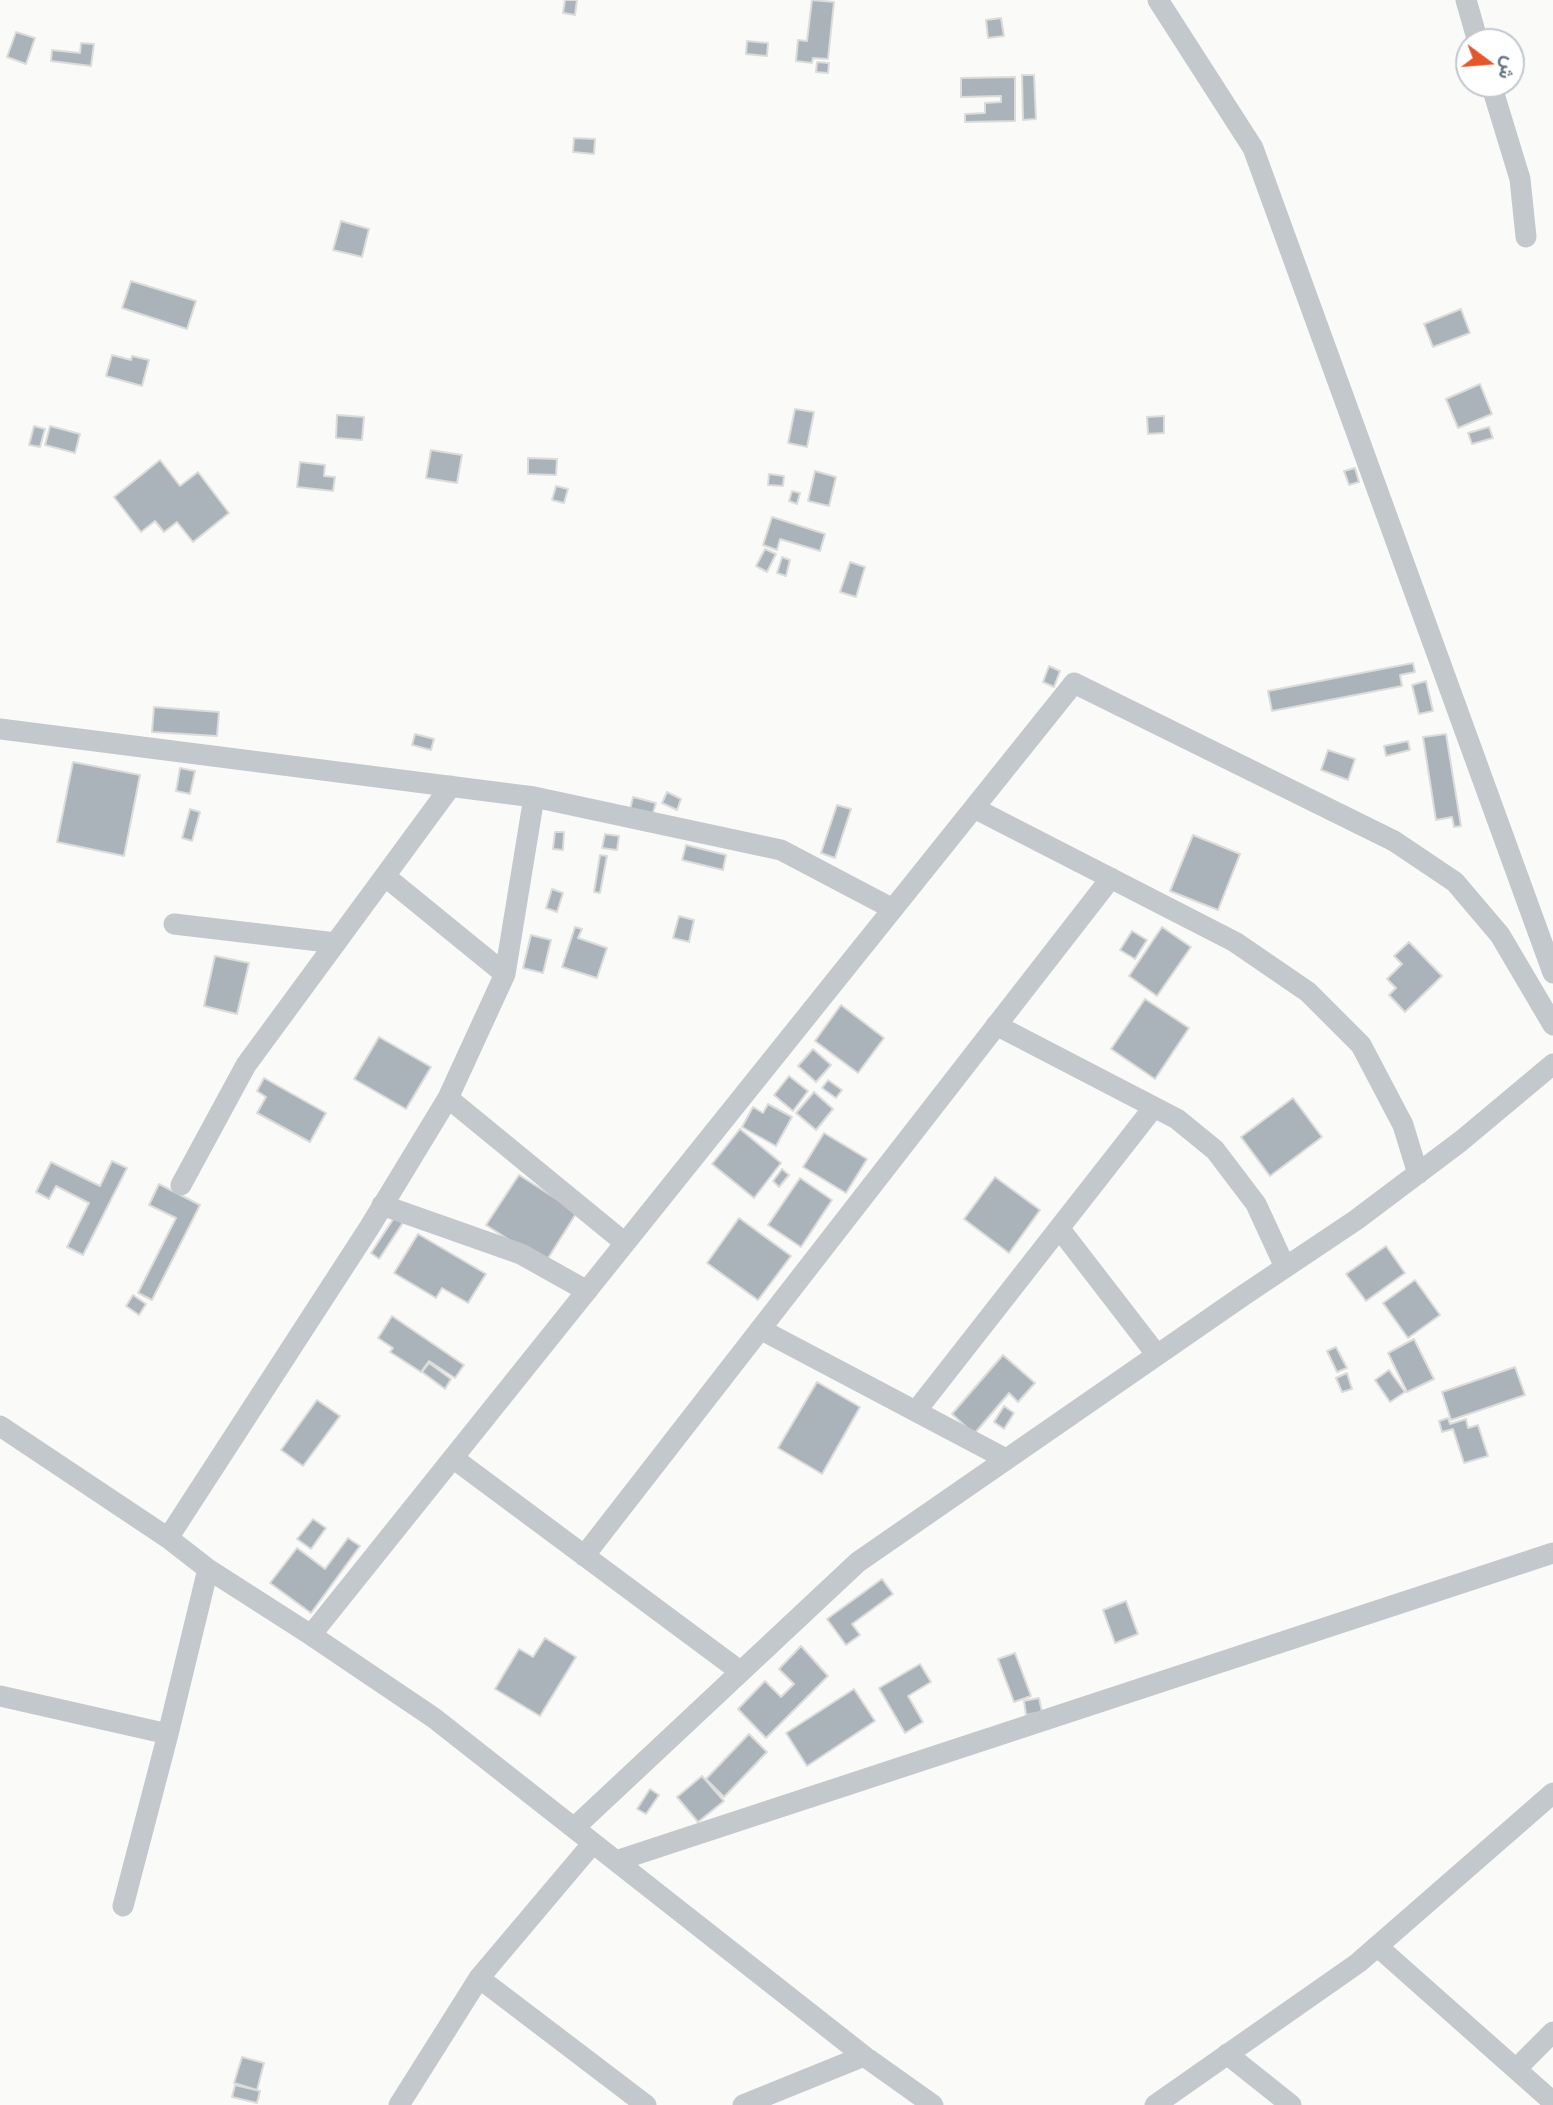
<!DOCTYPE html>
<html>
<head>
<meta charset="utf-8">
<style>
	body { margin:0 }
	#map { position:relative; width:1553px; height:2105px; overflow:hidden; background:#fafaf8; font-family:"Noto Sans",Vazirmatn,sans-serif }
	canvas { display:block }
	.north { position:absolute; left:1455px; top:28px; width:70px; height:70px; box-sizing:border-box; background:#fff; border:2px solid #c1c8cd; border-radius:50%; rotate:106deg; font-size:19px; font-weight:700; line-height:28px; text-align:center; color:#657683 }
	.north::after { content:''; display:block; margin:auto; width:24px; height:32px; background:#e4572e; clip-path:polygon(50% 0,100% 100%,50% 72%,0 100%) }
</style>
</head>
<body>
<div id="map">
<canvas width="1553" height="2105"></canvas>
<div class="north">ش</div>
</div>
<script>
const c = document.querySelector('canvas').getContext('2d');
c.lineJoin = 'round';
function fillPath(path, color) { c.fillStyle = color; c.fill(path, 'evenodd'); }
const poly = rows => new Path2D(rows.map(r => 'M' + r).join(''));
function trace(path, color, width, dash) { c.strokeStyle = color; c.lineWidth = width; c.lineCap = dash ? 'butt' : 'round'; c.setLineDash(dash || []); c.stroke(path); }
const building = poly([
	[565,0,577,0,575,15,563,13,565,0],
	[812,0,834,2,828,59,813,58,812,63,796,61,798,40,807,41,812,0],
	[1001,18,1004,36,988,38,986,20,1001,18],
	[16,32,35,38,26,64,7,57,16,32],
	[747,41,768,43,767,56,746,54,747,41],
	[81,43,94,44,91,66,51,61,52,50,80,53,81,43],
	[817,62,829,63,828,73,816,72,817,62],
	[1022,75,1034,75,1036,119,1023,120,1022,75],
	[1015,77,1015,121,965,122,965,114,985,113,985,103,1001,102,1001,96,961,97,961,78,1015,77],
	[574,138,595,139,594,154,573,152,574,138],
	[341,221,369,229,362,257,333,250,341,221],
	[131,281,196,301,187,329,122,308,131,281],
	[1461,309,1470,333,1433,347,1424,324,1461,309],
	[112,355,131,360,132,356,149,360,142,386,106,376,112,355],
	[1480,384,1492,414,1458,428,1446,399,1480,384],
	[795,409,814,412,807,447,788,443,795,409],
	[337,415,364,417,362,440,336,438,337,415],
	[1164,416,1164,433,1148,434,1147,417,1164,416],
	[34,426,45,429,40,447,29,445,34,426],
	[50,426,80,434,75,453,45,445,50,426],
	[1489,427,1493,438,1472,444,1468,433,1489,427],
	[431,450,462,455,457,483,426,478,431,450],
	[528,458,557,459,556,475,528,474,528,458],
	[160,460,180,486,198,472,229,513,193,542,177,522,164,532,155,521,141,532,114,497,160,460],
	[300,462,325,465,324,476,335,477,333,491,297,487,300,462],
	[1355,468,1359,482,1349,485,1344,471,1355,468],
	[815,471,836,477,829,506,808,501,815,471],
	[769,474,784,476,783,486,768,485,769,474],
	[556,486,568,489,564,503,552,500,556,486],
	[792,491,800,493,797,504,789,501,792,491],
	[772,517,825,534,820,551,780,539,777,550,763,545,772,517],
	[765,549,776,554,767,572,756,566,765,549],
	[782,557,790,560,786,576,777,573,782,557],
	[850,562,865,567,856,597,840,592,850,562],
	[1413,663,1415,672,1400,675,1402,686,1272,711,1268,691,1413,663],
	[1049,666,1060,671,1054,687,1043,682,1049,666],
	[1426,681,1433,711,1419,714,1412,685,1426,681],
	[154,707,219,712,217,736,152,732,154,707],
	[415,734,434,739,431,750,412,745,415,734],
	[1446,734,1461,826,1454,827,1452,817,1436,820,1423,737,1446,734],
	[1408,741,1410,750,1386,756,1384,746,1408,741],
	[1328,750,1355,759,1348,780,1321,770,1328,750],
	[73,762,140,775,124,856,57,842,73,762],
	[180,768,195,771,190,794,176,791,180,768],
	[667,792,681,799,677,810,662,803,667,792],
	[633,797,656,803,652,816,630,810,633,797],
	[837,805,851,809,835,858,821,853,837,805],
	[190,809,200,812,192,841,182,838,190,809],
	[555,832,564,832,563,850,553,849,555,832],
	[605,834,619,836,617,850,602,848,605,834],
	[1193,835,1240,854,1218,910,1170,891,1193,835],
	[686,845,726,855,723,870,682,860,686,845],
	[600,855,607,856,600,893,594,892,600,855],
	[552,889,563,893,557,912,546,908,552,889],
	[679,916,694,920,689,942,673,938,679,916],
	[575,927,582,929,578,938,607,948,597,978,562,967,575,927],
	[1162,927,1191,947,1157,996,1129,976,1162,927],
	[1132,931,1147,940,1135,959,1120,950,1132,931],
	[531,935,551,940,543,973,523,968,531,935],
	[1409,942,1442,976,1405,1012,1389,995,1396,988,1387,979,1402,964,1394,956,1409,942],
	[215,956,249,963,237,1014,204,1006,215,956],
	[1145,999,1189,1028,1155,1079,1111,1049,1145,999],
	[841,1005,884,1038,858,1073,815,1041,841,1005],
	[379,1037,431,1067,406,1109,354,1079,379,1037],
	[813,1049,831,1065,816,1082,798,1066,813,1049],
	[789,1076,808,1091,793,1111,774,1095,789,1076],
	[264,1078,326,1113,310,1142,257,1113,266,1097,257,1091,264,1078],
	[828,1080,842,1090,836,1098,822,1088,828,1080],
	[814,1092,833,1109,816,1130,796,1113,814,1092],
	[1293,1098,1322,1137,1270,1176,1241,1137,1293,1098],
	[768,1104,792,1117,776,1146,742,1127,753,1107,763,1113,768,1104],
	[740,1129,781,1163,754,1198,712,1164,740,1129],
	[824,1133,867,1159,846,1193,803,1167,824,1133],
	[112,1161,127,1168,83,1255,67,1247,89,1203,56,1186,49,1199,36,1192,51,1162,100,1186,112,1161],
	[782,1169,789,1175,779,1187,773,1181,782,1169],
	[519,1175,577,1212,545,1263,486,1225,519,1175],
	[995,1177,1040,1210,1009,1253,964,1219,995,1177],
	[800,1178,832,1200,801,1247,768,1225,800,1178],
	[159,1184,200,1205,152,1300,138,1293,176,1218,149,1205,159,1184],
	[396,1215,404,1221,379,1259,371,1253,396,1215],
	[739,1218,791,1256,758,1300,707,1263,739,1218],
	[418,1234,486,1274,468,1303,442,1288,436,1298,394,1273,418,1234],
	[1386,1246,1405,1273,1366,1301,1346,1274,1386,1246],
	[1415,1280,1440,1315,1408,1338,1383,1303,1415,1280],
	[133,1295,146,1304,139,1315,126,1306,133,1295],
	[392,1316,464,1365,455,1378,429,1361,421,1372,390,1352,393,1348,378,1338,392,1316],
	[1414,1339,1434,1379,1407,1392,1388,1353,1414,1339],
	[1336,1347,1347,1368,1337,1372,1327,1351,1336,1347],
	[1003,1355,1035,1383,1018,1402,1009,1393,974,1434,952,1414,1003,1355],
	[429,1363,451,1379,445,1389,422,1372,429,1363],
	[1515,1367,1525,1395,1451,1420,1442,1392,1515,1367],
	[1389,1370,1405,1392,1390,1402,1375,1380,1389,1370],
	[1347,1373,1352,1389,1342,1392,1336,1378,1347,1373],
	[817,1382,860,1407,822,1474,778,1448,817,1382],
	[317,1400,340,1416,303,1466,281,1450,317,1400],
	[1004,1406,1014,1413,1004,1429,994,1422,1004,1406],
	[1448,1418,1450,1424,1466,1419,1468,1428,1478,1425,1488,1456,1464,1463,1453,1429,1442,1432,1439,1421,1448,1418],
	[313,1519,326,1528,311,1549,297,1539,313,1519],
	[348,1538,360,1546,311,1613,270,1583,297,1548,325,1569,348,1538],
	[882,1579,893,1594,852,1624,860,1635,846,1645,827,1619,882,1579],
	[1126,1601,1138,1634,1115,1643,1103,1610,1126,1601],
	[545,1638,576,1657,540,1716,495,1689,519,1649,533,1657,545,1638],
	[801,1646,828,1676,766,1738,738,1709,765,1681,781,1697,794,1684,779,1669,801,1646],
	[1015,1653,1031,1696,1014,1702,998,1659,1015,1653],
	[920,1664,931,1682,908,1696,923,1722,905,1733,879,1688,920,1664],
	[854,1689,875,1721,807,1766,786,1733,854,1689],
	[1039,1698,1042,1712,1026,1715,1024,1701,1039,1698],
	[749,1734,767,1752,724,1797,706,1779,749,1734],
	[702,1776,724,1801,698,1822,677,1797,702,1776],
	[650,1789,659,1795,646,1814,637,1809,650,1789],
	[242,2057,264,2063,257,2090,234,2083,242,2057],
	[235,2085,260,2091,257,2103,232,2097,235,2085]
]);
const minor = poly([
	[1158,0,1253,148,1553,973],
	[1466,0,1478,42],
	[1491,84,1520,179,1526,237],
	[0,729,534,797],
	[974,808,1235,942,1308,992,1361,1045,1403,1125,1418,1174],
	[386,877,505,974],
	[174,924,336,943],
	[996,1025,1177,1119,1215,1150,1256,1204,1285,1267],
	[181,1185,246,1065,451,786],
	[382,1205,521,1254,587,1291],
	[1059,1228,1157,1355],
	[625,1243,448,1098,505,974,534,797,781,850,893,909],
	[760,1329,1006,1459],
	[916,1411,1154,1107],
	[0,1426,168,1538,208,1569,311,1635,434,1718,864,2056,933,2105],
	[453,1458,741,1672],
	[168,1538,369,1228,448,1098],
	[584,1556,1111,878],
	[311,1635,1074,683,1394,841,1455,882,1500,935,1553,1025],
	[0,1696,168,1734,208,1569],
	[574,1828,858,1562,1244,1295,1356,1220,1461,1141,1553,1064],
	[616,1861,1553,1553],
	[123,1906,168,1734],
	[1377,1946,1553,2102],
	[479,1978,646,2105],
	[1227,2054,1291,2105],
	[1516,2069,1553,2032],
	[399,2105,479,1978,593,1843],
	[743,2105,864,2056],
	[1155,2105,1358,1963,1553,1793]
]);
fillPath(building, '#aab3b9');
trace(building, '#dcdcda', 2);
trace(minor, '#c3c8cc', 21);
</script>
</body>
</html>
